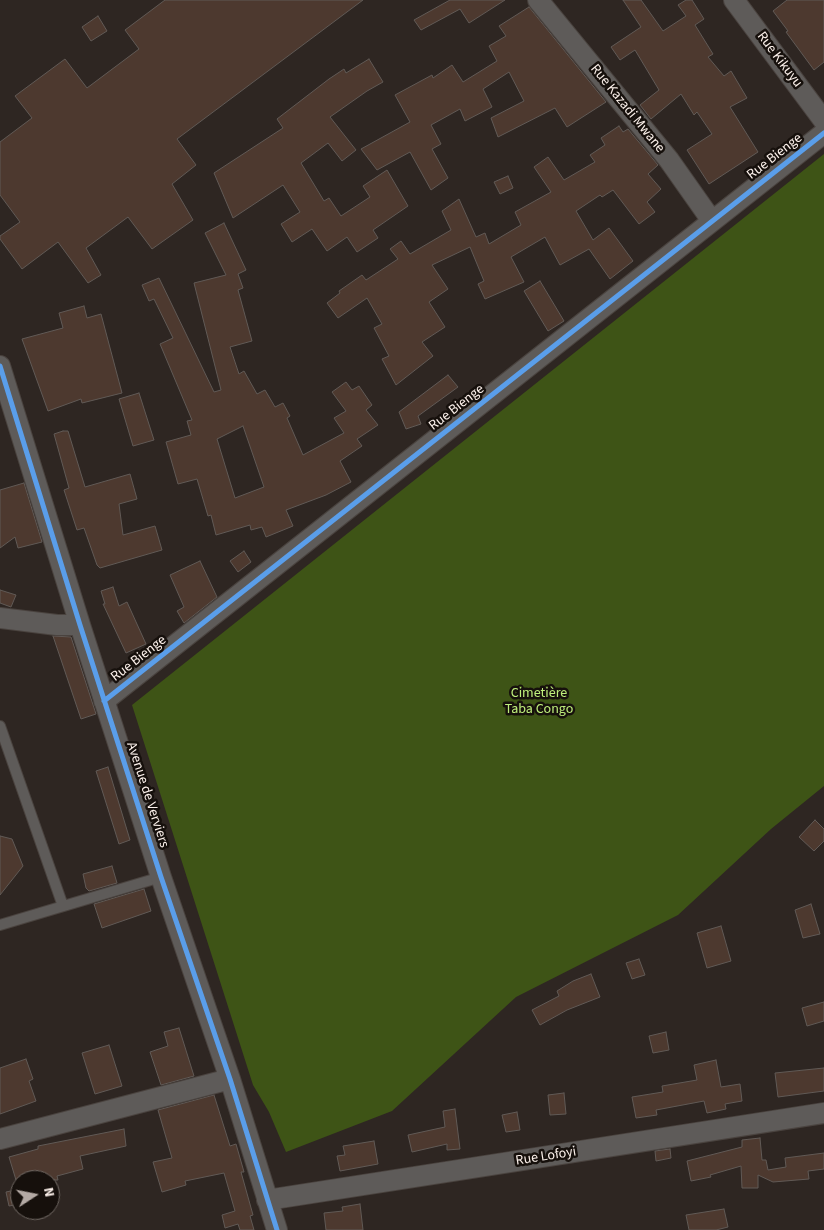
<!DOCTYPE html>
<html>
<head>
<meta charset="utf-8">
<style>
	body { margin:0 }
	#map { position:relative; width:824px; height:1230px; overflow:hidden; background:#2e2622; font-family:"Source Sans 3",sans-serif }
	canvas { display:block }
	.north { position:absolute; left:10px; top:1170px; width:50px; height:50px; box-sizing:border-box; background:#16100c; border:1px solid #726a65; border-radius:50%; rotate:79deg; font-size:14px; font-weight:700; line-height:20px; text-align:center; color:#fcf1eb }
	.north::after { content:''; display:block; margin:auto; width:18px; height:22px; background:#b4aaa5; clip-path:polygon(50% 0,100% 100%,50% 72%,0 100%) }
</style>
</head>
<body>
<div id="map">
<canvas width="824" height="1230"></canvas>
<div class="north">N</div>
</div>
<script>
const c = document.querySelector('canvas').getContext('2d');
c.lineJoin = 'round';
function fillPath(path, color) { c.fillStyle = color; c.fill(path, 'evenodd'); }
const poly = rows => new Path2D(rows.map(r => 'M' + r).join(''));
function trace(path, color, width, dash) { c.strokeStyle = color; c.lineWidth = width; c.lineCap = dash ? 'butt' : 'round'; c.setLineDash(dash || []); c.stroke(path); }
function drawText(font, color, halo, rows, align = 'center') {
  c.font = font + ' "Source Sans 3",sans-serif'; c.lineWidth = 5; c.setLineDash([]); c.textBaseline = 'middle'; c.strokeStyle = halo; c.fillStyle = color; for (const [text, x, y, turn = 0] of rows) {
    c.save(); c.translate(x, y); c.rotate((+turn || 0) * Math.PI / 180); c.textAlign = isNaN(turn) ? turn : align; if (halo) c.strokeText(text, 0, 0); c.fillText(text, 0, 0); c.restore();
  }
}
const green = poly([
	[824,154,824,786,771,829,678,915,516,997,392,1111,286,1152,269,1112,253,1085,132,705]
]);
const building = poly([
	[165,0,363,0,177,139,196,165,172,184,193,220,152,249,128,217,86,248,101,275,88,283,58,242,22,269,0,239,0,236,20,222,0,195,0,142,32,118,15,96,65,59,87,88,139,49,125,30,165,0],
	[450,0,505,0,469,23,460,9,421,30,414,20,450,0],
	[623,0,641,0,663,31,686,16,678,5,686,0,692,0,704,19,695,25,713,54,708,57,724,76,731,71,747,98,730,107,758,152,709,184,687,150,712,134,697,112,694,115,681,94,651,119,640,105,659,90,635,50,620,60,611,47,641,27,623,0],
	[787,0,824,0,824,62,814,70,786,32,788,31,773,11,787,0],
	[529,7,606,102,567,127,555,108,498,137,491,118,524,101,509,72,483,89,492,107,465,121,460,109,431,125,441,144,432,149,448,178,431,190,410,152,377,170,361,149,410,122,395,95,432,75,433,78,452,65,463,82,497,61,489,46,506,36,499,26,529,7],
	[98,16,107,31,91,41,82,27,98,16],
	[369,59,383,82,367,91,330,117,356,150,342,161,328,143,301,163,324,201,329,198,341,216,370,197,363,186,387,170,408,206,373,230,378,238,357,252,347,237,327,251,312,229,292,242,281,224,300,212,283,185,233,218,214,173,283,128,277,119,329,79,344,69,346,73,369,59],
	[619,126,623,132,628,129,658,165,648,174,661,189,647,202,655,212,639,224,613,190,602,197,600,195,576,211,593,240,609,228,633,261,610,279,589,249,560,265,545,237,511,257,524,282,485,299,478,284,484,281,470,247,432,265,448,289,429,302,445,327,422,342,433,356,396,385,382,359,389,356,374,328,382,324,367,298,338,318,327,303,340,293,339,291,362,275,366,280,398,259,390,249,401,241,410,254,451,230,442,211,459,199,476,237,485,233,489,244,521,225,515,212,551,192,534,167,548,157,564,180,595,162,590,155,605,145,601,138,619,126],
	[508,176,513,188,500,194,494,182,508,176],
	[224,223,246,270,238,274,243,288,238,290,252,341,230,347,239,374,244,371,257,394,265,390,275,407,283,403,290,416,287,418,303,455,344,433,334,418,346,411,332,392,346,382,352,390,359,386,372,405,366,410,378,425,357,439,362,446,340,461,351,482,326,495,286,510,293,526,266,537,262,527,251,530,250,525,216,535,211,515,208,516,197,479,178,484,166,442,191,435,187,421,192,420,160,344,173,338,154,299,149,301,142,285,159,278,214,392,221,390,194,283,226,275,205,233,224,223],
	[243,426,264,487,235,498,217,439,243,426],
	[540,281,564,321,548,331,524,291,540,281],
	[84,306,87,318,101,314,122,393,82,403,81,399,48,411,22,339,63,328,59,313,84,306],
	[448,375,458,387,418,416,421,424,406,429,399,412,448,375],
	[139,393,154,440,133,446,119,399,139,393],
	[63,431,68,431,85,487,130,474,137,499,119,504,123,535,155,526,162,550,100,568,97,565,84,528,77,530,64,490,69,488,54,434,63,431],
	[24,483,42,542,18,548,15,537,0,548,0,490,24,483],
	[244,551,251,562,238,572,230,561,244,551],
	[200,561,217,597,184,623,177,611,184,607,170,575,200,561],
	[113,587,119,606,127,602,146,644,126,653,103,604,105,604,101,591,113,587],
	[0,590,16,595,11,607,0,603,0,590],
	[53,636,71,637,96,714,81,719,53,636],
	[108,767,130,840,119,844,96,771,108,767],
	[815,820,824,829,824,841,814,851,799,837,815,820],
	[0,836,12,839,23,866,0,895,0,836],
	[112,866,117,883,89,891,86,888,83,874,112,866],
	[144,889,151,911,102,928,94,904,144,889],
	[811,904,820,934,803,938,795,910,811,904],
	[721,926,731,961,707,968,697,933,721,926],
	[639,959,645,975,632,979,626,963,639,959],
	[591,974,600,997,567,1010,540,1025,532,1010,559,996,557,991,573,981,591,974],
	[824,1002,824,1021,807,1026,802,1008,824,1002],
	[179,1028,194,1076,161,1085,150,1052,168,1046,164,1032,179,1028],
	[666,1032,669,1050,653,1053,649,1036,666,1032],
	[109,1045,122,1086,95,1094,82,1053,109,1045],
	[26,1059,33,1079,29,1081,36,1101,0,1114,0,1068,26,1059],
	[716,1060,721,1087,740,1084,742,1101,725,1104,726,1109,707,1113,704,1101,656,1110,657,1115,636,1118,632,1097,663,1092,662,1086,697,1080,694,1065,716,1060],
	[824,1068,824,1091,778,1097,775,1073,824,1068],
	[564,1093,566,1114,550,1115,548,1095,564,1093],
	[214,1095,230,1146,236,1144,244,1172,241,1172,253,1215,250,1216,254,1230,240,1230,238,1224,225,1228,222,1215,235,1211,224,1173,185,1181,186,1185,162,1192,153,1162,172,1158,158,1110,214,1095],
	[455,1109,460,1149,447,1150,447,1144,412,1152,408,1135,445,1127,443,1111,455,1109],
	[517,1112,520,1130,506,1132,502,1115,517,1112],
	[124,1129,126,1146,80,1156,83,1169,57,1176,58,1180,16,1180,9,1157,38,1149,38,1146,124,1129],
	[760,1138,762,1160,766,1160,768,1170,786,1167,785,1158,824,1153,824,1169,808,1171,809,1179,773,1182,758,1175,758,1188,742,1188,741,1166,710,1175,711,1177,691,1181,687,1161,742,1147,742,1140,760,1138],
	[374,1141,378,1164,340,1171,337,1156,345,1155,343,1146,374,1141],
	[670,1149,671,1158,656,1161,655,1151,670,1149],
	[20,1189,20,1204,9,1206,6,1192,20,1189],
	[360,1204,363,1230,326,1230,324,1213,343,1211,342,1207,360,1204],
	[724,1209,728,1227,716,1230,689,1230,686,1215,724,1209]
]);
const service = poly([
	[0,726,63,906],
	[0,925,161,877]
]);
const minor = poly([
	[538,0,669,160,712,221],
	[734,0,824,121],
	[0,366,80,625,161,877,230,1079,277,1230],
	[0,618,57,625,80,625],
	[104,701,824,133],
	[0,1139,230,1079],
	[267,1200,824,1113]
]);
const cycleway = poly([
	[0,366,80,625,161,877,230,1079,277,1230],
	[104,701,824,133]
]);
const streetNames = [
	["Rue Kikuyu",779,60,53],
	["Rue Kazadi Mwane",627,109,51],
	["Rue Bienge",775,157,-38],
	["Rue Bienge",457,408,-38],
	["Rue Bienge",139,659,-38],
	["Avenue de Verviers",147,795,72],
	["Rue Lofoyi",546,1157,-9]
];
const parkNames = [
	["Cimetière",539,694],
	["Taba Congo",539,710]
];
fillPath(green, '#3e5416');
fillPath(building, '#4d392f');
trace(building, '#615a56', 1);
trace(service, '#4a433f', 12);
trace(minor, '#4a433f', 22);
trace(service, '#5e5b59', 10);
trace(minor, '#5e5b59', 20);
trace(cycleway, '#5a9eea', 5);
drawText('14px', '#fcf1eb', '#16100c', streetNames);
drawText('14px', '#bfef7c', '#16100c', parkNames);
</script>
</body>
</html>
